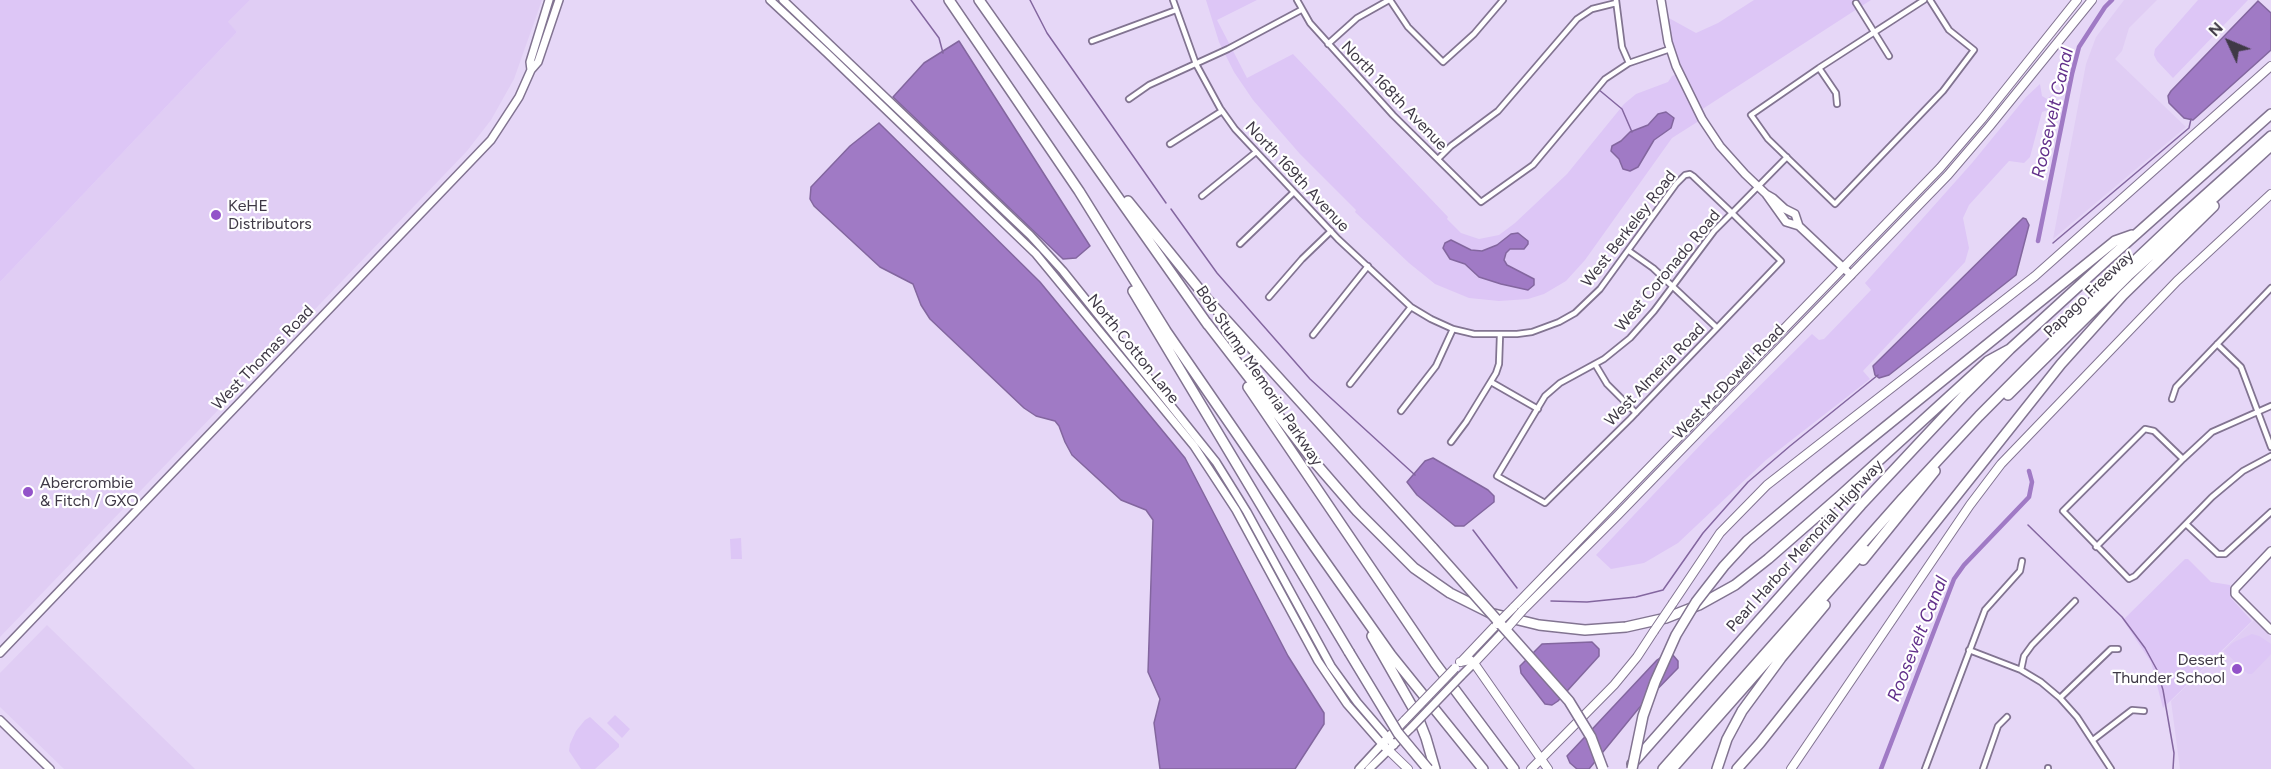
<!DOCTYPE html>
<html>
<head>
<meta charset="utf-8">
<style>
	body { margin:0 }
	#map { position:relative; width:2271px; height:769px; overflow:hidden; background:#e6d7f7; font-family:Figtree,sans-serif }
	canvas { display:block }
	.north { position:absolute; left:2199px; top:12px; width:60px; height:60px; -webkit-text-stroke:4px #fff; paint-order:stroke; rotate:314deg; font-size:16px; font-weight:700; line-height:24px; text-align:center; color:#3f3946 }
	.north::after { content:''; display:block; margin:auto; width:21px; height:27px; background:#3f3946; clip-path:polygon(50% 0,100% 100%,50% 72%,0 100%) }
</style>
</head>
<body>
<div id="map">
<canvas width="2271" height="769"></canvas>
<div class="north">N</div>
</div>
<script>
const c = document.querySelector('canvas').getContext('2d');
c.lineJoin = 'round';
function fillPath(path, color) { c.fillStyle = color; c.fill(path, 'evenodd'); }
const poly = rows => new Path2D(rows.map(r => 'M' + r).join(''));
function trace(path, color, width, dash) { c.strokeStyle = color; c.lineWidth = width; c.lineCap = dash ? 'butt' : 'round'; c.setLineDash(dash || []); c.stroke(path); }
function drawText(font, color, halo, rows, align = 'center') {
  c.font = font + ' Figtree,sans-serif'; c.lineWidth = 4.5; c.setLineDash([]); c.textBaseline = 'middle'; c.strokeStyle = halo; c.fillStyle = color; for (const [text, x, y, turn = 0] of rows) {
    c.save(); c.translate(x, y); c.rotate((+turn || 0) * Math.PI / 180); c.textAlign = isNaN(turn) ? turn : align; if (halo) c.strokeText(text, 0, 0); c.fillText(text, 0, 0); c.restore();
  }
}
const built = poly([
	[250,0,542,0,514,79,491,120,467,151,0,637,0,282,237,32,227,23],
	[2124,0,2157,0,2129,28,2122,51,2115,59,2186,127,2053,239,2086,64,2096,37],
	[2254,620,2271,637,2271,769,2180,769,2171,701],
	[47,625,50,628,195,769,64,769,0,707,0,673]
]);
const green = poly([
	[0,0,250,0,228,22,237,32,0,282],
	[1206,0,1257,0,1217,20,1247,78,1293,54,1448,217,1447,219,1461,233,1479,239,1499,235,1515,223,1567,174,1624,104,1636,94,1668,82,1672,76,1679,73,1663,18,1667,17,1696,33,1718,23,1754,0,1871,0,1701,110,1702,119,1672,138,1585,260,1566,281,1544,294,1528,299,1499,301,1469,298,1435,284,1409,263,1355,212,1356,210,1300,154,1253,100,1234,72,1219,42],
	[2198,0,2248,0,2173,78,2157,61,2154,55,2155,49],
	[2040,84,2042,96,2047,99,2057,91,2054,108,2042,112,2030,157,2024,163,2009,161,1969,205,1963,218,1969,248,1965,262,1863,371,1870,379,1766,460,1678,543,1644,563,1611,569,1596,555,1707,438,1812,334,1819,340,1824,339,1871,290,1865,283,1972,163,2026,97],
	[741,538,742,559,731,559,730,539],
	[2185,559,2188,559,2211,582,2230,585,2230,597,2252,621,2163,708,2151,662,2123,620],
	[2252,634,2259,636,2271,644,2271,654,2252,674,2248,674,2224,651,2234,642],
	[615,715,630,729,622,738,607,723],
	[590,717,619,744,619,747,595,769,581,769,569,751,570,744,576,731,585,720]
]);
const water = poly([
	[2258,1,2271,13,2271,50,2193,120,2184,118,2169,103,2168,96,2171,91,2258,1],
	[959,41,1090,246,1076,258,1063,259,893,97,924,63,959,41],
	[1666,112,1674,118,1671,128,1654,140,1638,167,1630,171,1623,169,1619,159,1611,151,1612,146,1621,141,1630,132,1648,125,1658,114,1666,112],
	[879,123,1040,282,1185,458,1288,656,1324,713,1324,724,1295,769,1160,769,1154,723,1160,699,1148,672,1153,520,1146,510,1121,500,1072,455,1065,442,1059,426,1055,421,1036,416,1024,408,930,319,921,305,913,284,880,267,814,206,810,199,811,187,850,146,879,123],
	[2023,218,2026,219,2029,225,2016,275,1889,375,1879,378,1875,375,1873,366,2023,218],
	[1518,233,1528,241,1528,244,1524,249,1510,249,1506,253,1504,260,1507,265,1534,279,1534,285,1528,290,1501,284,1479,277,1465,264,1450,259,1443,248,1445,243,1451,240,1471,250,1482,251,1497,245,1511,234,1518,233],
	[1433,458,1488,490,1494,496,1494,502,1464,526,1455,526,1417,495,1407,482,1425,461,1433,458],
	[1592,642,1599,649,1599,656,1558,701,1552,705,1545,704,1521,673,1520,666,1542,644,1592,642],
	[1666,654,1672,654,1678,661,1678,668,1639,708,1589,769,1577,769,1570,763,1567,756,1657,660,1666,654]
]);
const stream = poly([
	[911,0,939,38,943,53],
	[1030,0,1047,33,1166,203],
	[1598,89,1622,109,1632,132],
	[1171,209,1217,273,1310,379,1415,475],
	[2053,243,2189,128,2191,119],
	[2028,525,2122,617,2145,648,2157,670,2163,690,2174,753,2173,769],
	[1473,530,1517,588],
	[1551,601,1587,602,1636,597,1663,590,1703,533,1748,482,1790,446,1878,375]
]);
const canal = poly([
	[2038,241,2072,74,2079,47,2105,7,2112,0],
	[1881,769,1954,579,1964,565,2029,497,2032,482,2029,471]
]);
const street = poly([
	[1173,0,1196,64,1220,108,1235,129,1338,239,1411,307,1431,319,1453,329,1474,334,1517,334,1532,332,1559,322,1575,313,1600,289,1676,184,1685,175,1690,174,1693,176,1732,213,1781,261,1630,419,1545,503,1497,476,1545,396,1560,383,1604,359,1630,338,1654,311,1714,231,1732,213,1787,157],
	[1297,0,1310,23,1393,115,1481,202,1533,165,1605,79,1629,63,1670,49],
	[1390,0,1408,27,1443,62,1474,34,1503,0],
	[1616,0,1622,47,1629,63],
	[1924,0,1819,68,1751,115,1768,139,1835,204,1943,91,1974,50,1949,30,1930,0],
	[1856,3,1889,56],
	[1092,41,1176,10],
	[1328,44,1357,18,1389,0],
	[1819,68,1836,93,1837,104],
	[1129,99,1149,85,1228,49,1301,10],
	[1170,144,1222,111],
	[1438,159,1451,146,1498,111,1577,19,1592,9,1616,3],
	[1202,196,1256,152],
	[1240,244,1294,192],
	[1629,251,1653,268,1717,328],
	[1269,297,1302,259,1331,231],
	[1313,335,1368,266],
	[2217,344,2241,367,2271,447],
	[1595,364,1607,384,1636,413],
	[1491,382,1538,409],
	[1350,384,1411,307],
	[2172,399,2176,387,2271,288],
	[1401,411,1436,366,1453,329],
	[1451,442,1466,422,1496,373,1499,364,1500,335],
	[2183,459,2154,431,2145,429,2063,511,2129,579,2135,576,2212,497,2243,471,2271,456],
	[2186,524,2218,554,2225,554,2271,512],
	[2096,547,2183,459,2212,432,2271,406],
	[1969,650,2021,670,2041,682,2060,698,2077,717,2111,769],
	[2021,670,2024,656,2032,645,2075,601],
	[2060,698,2111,649,2118,649],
	[2093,740,2132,710,2144,711],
	[2048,768,2048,769],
	[1925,769,1985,610,2020,571,2022,561],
	[1983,769,1998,726,2007,717]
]);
const secondary = poly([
	[770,0,827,53,1036,254,1194,446,1236,510,1318,661,1347,704,1382,744,1359,769],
	[783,0,1030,235,1063,271,1216,462,1247,512,1331,666,1357,702,1394,745],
	[1661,0,1668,42,1676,66,1702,119,1720,146,1745,174,1766,194,1773,198,1785,209,1795,214,1799,226],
	[531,70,530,62,549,0],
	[1766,194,1786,222,1799,226,1851,275],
	[2271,551,2235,589,2235,594,2271,630],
	[0,653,491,140,519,97,531,70,538,62,559,0],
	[1461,676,1474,663],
	[0,720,50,769],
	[1369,769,1411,728]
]);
const primary = poly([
	[1673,603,1720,533,1767,485,2035,276,2271,66],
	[1513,608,1940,168,1982,119,2077,0],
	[1522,611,1618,515,1948,175,1989,127,2092,0],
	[1460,662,1470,660,1474,663,1548,769],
	[1461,662,1497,624],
	[1474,663,1508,627],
	[1405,720,1382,744,1408,769],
	[1531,769,1614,685,1637,657,1654,631],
	[1791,769,1970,505,2001,464,2177,281,2271,194]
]);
const highway = poly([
	[949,0,1079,191,1166,331,1314,546,1391,655,1483,769],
	[979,0,1208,325],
	[1128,201,1208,300,1433,548],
	[1133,291,1349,652],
	[1206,322,1312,459,1357,511,1414,568,1450,593,1490,613,1539,625,1585,630,1626,627,1666,618,1699,605,1735,585,1768,559,1840,496,1988,361,2010,349],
	[1248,387,1435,663,1514,769],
	[2008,395,2128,276,2271,146],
	[1827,474,2115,241,2132,235],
	[1863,560,1935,471],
	[1372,636,1417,715,1426,738,1435,769],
	[1632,764,1861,505,1965,394,2010,349,2105,262,2271,114],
	[1663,769,1903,498,1979,416,2112,282,2183,215,2271,136],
	[1672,769,1865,550],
	[1717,769,1727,739,1742,711,1781,658,1825,605],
	[1737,769,1760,743,2061,364,2123,295,2214,206]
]);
const secondaryBridge = poly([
	[1411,728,1461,676]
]);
const primaryBridge = poly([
	[1497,624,1513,608],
	[1508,627,1522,611],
	[1654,631,1673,603],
	[1405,720,1455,668]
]);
const highwayBridge = poly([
	[1433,548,1569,701,1591,737,1603,769],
	[1349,652,1398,733,1428,769],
	[1632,769,1643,716,1655,682,1676,635,1696,602,1724,566,1747,541,1827,474]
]);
const markers = [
	[216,215,6,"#9353c9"],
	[28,492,6,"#9353c9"],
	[2237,669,6,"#9353c9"]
];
const streetNames = [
	["North 168th Avenue",1394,96,46],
	["North 169th Avenue",1297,177,47],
	["West Berkeley Road",1629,229,-52],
	["West Coronado Road",1668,271,-50],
	["Papago Freeway",2089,294,-44],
	["North Cotton Lane",1133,349,51],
	["West Thomas Road",263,358,-46],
	["West Almeria Road",1655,375,-46],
	["Bob Stump Memorial Parkway",1259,376,56],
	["West McDowell Road",1729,382,-46],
	["Pearl Harbor Memorial Highway",1805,546,-48]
];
const poiNames = [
	["KeHE",228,206],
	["Distributors",228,224],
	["Abercrombie",40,483],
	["& Fitch / GXO",40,501],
	["Desert",2225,660,"right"],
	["Thunder School",2225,678,"right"]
];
const waterNames = [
	["Roosevelt Canal",2053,113,-77],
	["Roosevelt Canal",1918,639,-68]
];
fillPath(built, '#e0cdf4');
fillPath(green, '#ddc6f6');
fillPath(water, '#a07ac5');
trace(water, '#83669f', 1.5);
trace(stream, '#83669f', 1.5);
trace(canal, '#a07ac5', 4.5);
trace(street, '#827491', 8);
trace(secondary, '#827491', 10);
trace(primary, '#827491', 10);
trace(highway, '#827491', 12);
trace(street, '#fff', 4.5);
trace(secondary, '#fff', 7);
trace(primary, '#fff', 8);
trace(highway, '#fff', 9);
trace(secondaryBridge, '#827491', 10, []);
trace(primaryBridge, '#827491', 10, []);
trace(highwayBridge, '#827491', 12, []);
trace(secondaryBridge, '#fff', 7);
trace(primaryBridge, '#fff', 8);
trace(highwayBridge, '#fff', 9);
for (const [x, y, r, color] of markers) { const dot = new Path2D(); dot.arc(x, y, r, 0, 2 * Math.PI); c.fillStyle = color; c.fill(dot); trace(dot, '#fff', 2); }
drawText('16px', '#3f3946', '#fff', streetNames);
drawText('16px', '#3f3946', '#fff', poiNames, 'left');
drawText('italic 18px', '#62308b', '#fff', waterNames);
</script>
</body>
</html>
